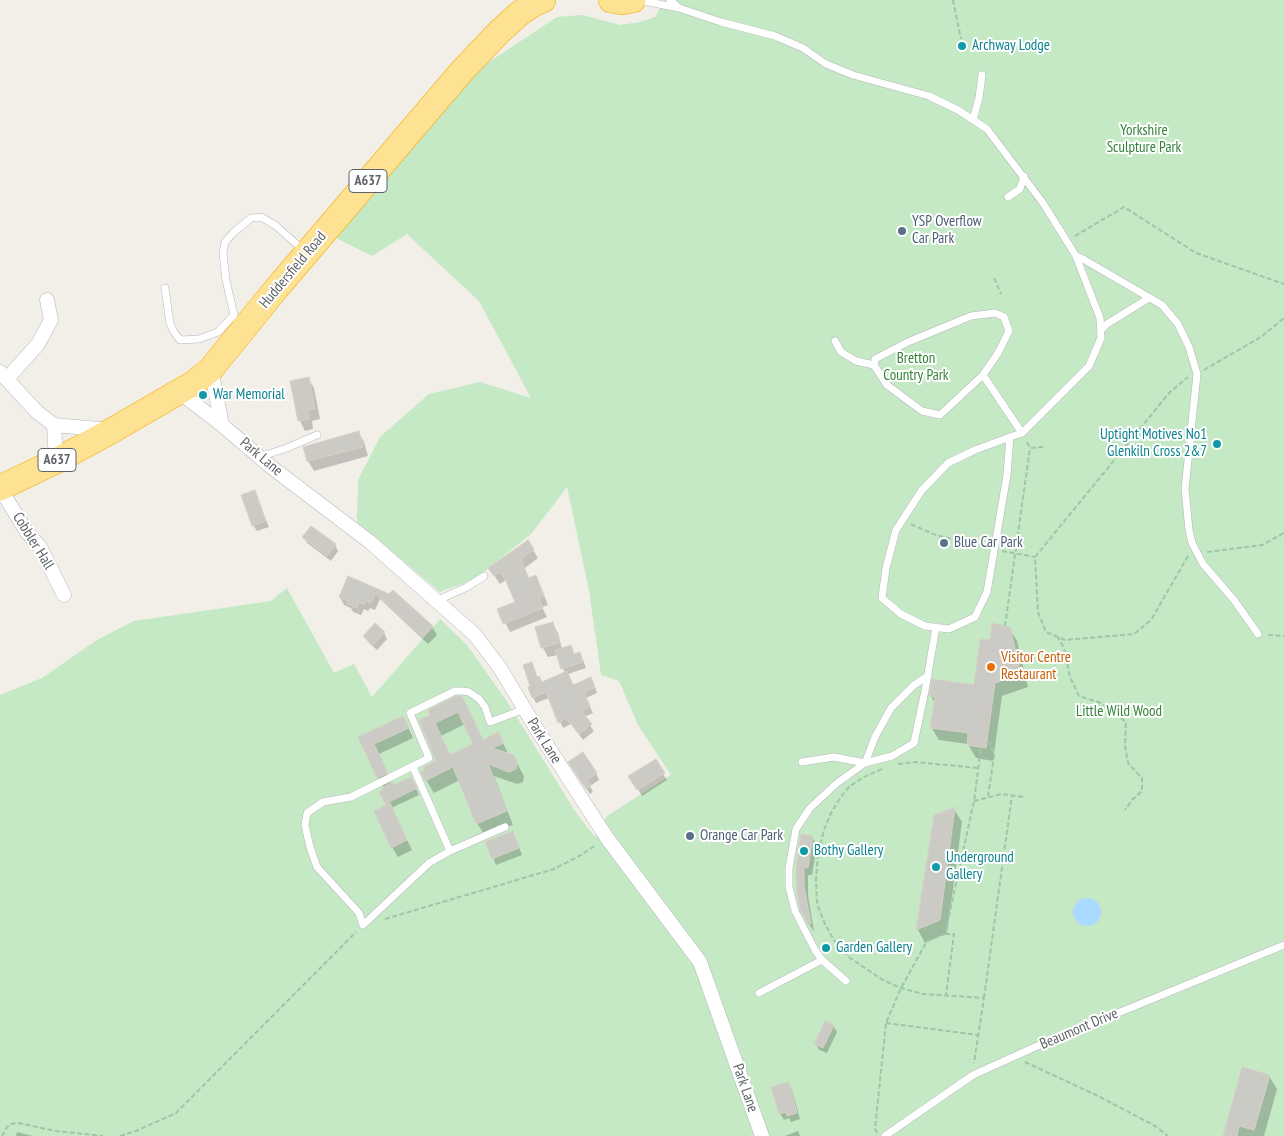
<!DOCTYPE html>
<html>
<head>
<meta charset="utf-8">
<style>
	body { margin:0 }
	canvas { display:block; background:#f1efe8 }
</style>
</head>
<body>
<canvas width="1284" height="1136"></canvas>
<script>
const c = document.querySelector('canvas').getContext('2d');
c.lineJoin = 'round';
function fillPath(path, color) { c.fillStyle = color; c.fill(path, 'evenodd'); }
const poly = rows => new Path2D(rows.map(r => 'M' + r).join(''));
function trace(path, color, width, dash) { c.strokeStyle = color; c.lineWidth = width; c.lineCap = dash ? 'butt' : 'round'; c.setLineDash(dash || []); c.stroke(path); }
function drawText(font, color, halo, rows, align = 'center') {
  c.font = font + ' "PT Sans Narrow",sans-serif'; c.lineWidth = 4; c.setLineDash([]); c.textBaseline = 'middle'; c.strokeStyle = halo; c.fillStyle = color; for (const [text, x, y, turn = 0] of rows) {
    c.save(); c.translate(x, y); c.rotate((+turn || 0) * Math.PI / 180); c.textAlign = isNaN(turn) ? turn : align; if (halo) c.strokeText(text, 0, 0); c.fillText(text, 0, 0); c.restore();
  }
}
const green = poly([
	[664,0,1284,0,1284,1136,0,1136,0,695,42,678,97,640,134,621,271,601,287,588,334,673,354,664,372,697,440,619,467,645,508,703,575,811,595,837,607,816,671,775,638,725,619,681,601,675,589,590,567,487,532,533,475,579,440,592,357,522,358,480,380,437,429,394,480,382,531,398,479,301,407,234,372,256,334,237,483,66,557,17,582,15,620,25,640,22,655,17]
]);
const water = poly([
	'1073 912a14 14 0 1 1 28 0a14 14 0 1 1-28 0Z'
]);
const shadow = poly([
	[308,378,314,388,320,419,312,421,313,429,305,431,300,421,292,382],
	[359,433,364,442,368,456,314,471,308,461,305,448],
	[254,492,269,527,257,531,253,525],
	[304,537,335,545,338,551,331,561,307,543],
	[528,542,538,558,525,568,529,579,535,577,540,585,548,605,542,607,547,617,510,632,499,610,516,602,506,580,500,584,490,569],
	[348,578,389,596,432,627,437,635,428,644,380,599,375,610,370,608,368,611,364,609,361,615,353,612,351,608,344,605,340,597],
	[553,624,558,633,562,649,570,646,575,655,580,654,583,660,586,668,568,674,574,686,594,684,597,693,586,698,593,713,584,717,594,731,583,740,571,724,563,728,549,698,536,703,533,697,537,678,542,683,565,674,558,655,548,657,543,648,537,628],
	[1009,628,1017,641,1028,687,1002,696,993,761,976,758,968,744,939,740,931,727,935,704,931,696,975,686,991,642],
	[384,633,387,639,377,650,368,642,365,636],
	[430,711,469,711,483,741,498,734,509,755,513,756,524,776,523,782,517,784,494,776,513,825,485,836,477,823,460,780,434,793,426,780,438,761,432,715],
	[465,724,475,745,451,757,441,736],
	[408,727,413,738,379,754,393,787,414,784,419,795,391,808,412,850,398,857,392,847,387,806,381,793,385,791,384,788,359,738],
	[655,761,667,780,642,796,634,783],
	[573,768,596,773,599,780,590,786,593,792,590,794],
	[954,809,962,822,947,933,925,943,918,930,935,816],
	[812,837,817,845,812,875,808,875,808,895,814,932,809,924,796,873],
	[516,839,522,855,496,865,487,843],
	[833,1026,837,1032,827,1053,819,1050,816,1044],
	[1269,1076,1277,1089,1264,1136,1224,1136],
	[788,1084,792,1090,800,1119,791,1122,789,1118,784,1120,780,1113],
	[798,1131,800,1136,785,1136],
	[17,1132,33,1136,16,1136]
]);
const building = poly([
	[309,377,315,409,307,411,309,419,298,421,290,381,309,377],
	[359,431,363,447,307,461,303,447,359,431],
	[255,490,266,521,252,526,241,495,255,490],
	[311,526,336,544,327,556,302,537,311,526],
	[528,540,534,549,521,559,528,578,536,575,544,596,539,598,543,608,503,624,497,609,515,602,506,581,500,572,494,576,488,568,528,540],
	[348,576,389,594,393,590,433,626,423,637,375,593,371,603,366,601,364,604,359,602,357,608,348,604,348,601,339,597,348,576],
	[553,622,559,643,541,648,535,627,553,622],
	[375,623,385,632,373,645,363,636,375,623],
	[992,623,1010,627,1021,674,995,683,986,748,967,745,968,733,930,728,935,697,929,696,932,679,974,685,980,639,990,640,992,623],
	[571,645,574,654,580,652,583,662,561,669,555,650,571,645],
	[532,662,537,677,539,676,542,682,567,671,573,685,591,677,595,687,584,692,590,706,581,711,592,724,579,734,566,718,558,723,546,692,532,698,528,687,530,686,523,665,532,662],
	[457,696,462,696,483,740,498,732,504,743,492,748,514,755,517,762,516,769,509,772,488,764,507,811,476,824,453,767,425,781,421,772,425,770,423,767,436,761,419,720,430,715,428,710,457,696],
	[458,712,473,744,450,755,435,723,458,712],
	[403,716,409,728,374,744,388,773,377,778,358,737,403,716],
	[583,752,597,773,587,780,591,785,586,789,568,762,583,752],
	[656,759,665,773,637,790,628,776,656,759],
	[411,777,417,788,385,804,379,792,383,790,382,788,392,782,394,785,411,777],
	[390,803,407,840,391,848,374,811,390,803],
	[955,807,940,920,916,930,934,815,955,807],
	[513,831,519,848,492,859,485,842,513,831],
	[801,834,813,836,808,868,804,867,804,886,811,924,808,924,800,909,797,893,796,867,801,834],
	[825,1021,834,1025,823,1048,814,1044,825,1021],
	[1242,1067,1270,1075,1254,1130,1239,1126,1237,1136,1223,1136,1242,1067],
	[789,1082,797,1113,787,1116,786,1112,779,1114,771,1087,789,1082]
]);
const path = poly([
	[953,0,961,39],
	[1075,236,1124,207,1196,253,1284,284],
	[994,278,1001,294],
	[1204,370,1261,337,1284,318],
	[1027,442,1030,448,1043,447],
	[911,524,933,534,985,548],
	[1002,551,1035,557],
	[1207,552,1262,545,1284,533],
	[1188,556,1151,620,1134,634,1065,640,1046,632,1038,612,1035,557,1170,392,1188,377],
	[1005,626,1030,448],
	[1268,635,1284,636],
	[1057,636,1064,648,1070,677,1079,696,1101,703,1126,722,1125,746,1128,763,1142,778,1142,791,1132,800,1125,810],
	[987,743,991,744,994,756,988,796],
	[898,764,915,762,978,768],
	[882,769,862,778,849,787,840,798,831,813,824,830,818,854,816,880,817,904,825,924,834,940,850,958,883,980,901,988,923,994,984,998,974,1063],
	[974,801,1002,794,1024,797],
	[385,919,554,869,581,855,596,845],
	[945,934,954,934,946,995],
	[984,998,1012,795],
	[886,1023,978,1035],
	[1025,1062,1098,1096,1155,1126,1168,1136],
	[877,1133,875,1129,886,1023,901,988,927,941,945,934,974,801,981,747],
	[2,1136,7,1127,11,1124,18,1123,56,1131,103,1136],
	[120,1136,136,1131,176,1113,356,932]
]);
const lane = poly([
	[639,0,679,8],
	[670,0,679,8,721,22,775,36,803,48,826,64,853,75,929,96,958,110,987,129,1043,203,1076,256,1091,295,1100,318,1101,338,1089,366,1022,433,1010,437,975,450,948,463,922,490,896,530,886,568,882,598,901,614,925,626,949,629,975,617,987,592,1007,475,1010,437],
	[973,120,979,98,982,75],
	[1008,197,1020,189,1024,176],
	[1076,256,1083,259,1162,305,1178,324,1189,347,1197,374,1185,489,1189,530,1192,543,1203,564,1234,600,1258,634],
	[165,288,170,324,174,332,180,340,199,339,218,332,234,315,226,280,223,254,225,242,233,233,251,218,261,217,275,225,303,250],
	[995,313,1004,317,1009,331,998,353,983,375,940,415,922,411,887,385,874,365,875,359,908,342,971,316,995,313],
	[1101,330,1107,324,1149,298],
	[835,341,841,352,856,361,874,365],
	[983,375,1022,433],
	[259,457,287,448,317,435],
	[436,601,467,587,484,576],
	[802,762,834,757,865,763,892,756,914,743,925,691,936,627],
	[413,767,450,851],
	[505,827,450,851,429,863,363,925,359,913,317,867,310,847,305,825,307,813,323,802,351,797,429,758,410,713,455,691,462,691,469,692,479,699,485,707,490,722,525,709],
	[846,981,822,960,815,950,795,911,789,887,789,868,796,829,810,808,837,783,865,763,875,737,891,708,914,685,928,676],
	[759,993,822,960],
	[885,1136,973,1075,1035,1047,1284,945]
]);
const street = poly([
	[211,369,222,425],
	[0,372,37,412,54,425,110,430],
	[7,379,38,344,51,320,47,300],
	[178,391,222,425,270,466,370,542,475,635,500,668,536,728,607,838,700,962,762,1136],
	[54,425,56,461],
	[0,488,26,531,40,547,64,595]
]);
const highway = poly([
	[611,0,622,2,633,0],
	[0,488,56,461,113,430,194,383,211,369,276,289,462,71,499,32,519,14,535,3,543,0]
]);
const markers = [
	[962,46,5,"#0f9aa8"],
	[902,231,5,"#5c6f8a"],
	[203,395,5,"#0f9aa8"],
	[1217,444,5,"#0f9aa8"],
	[944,543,5,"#5c6f8a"],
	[991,667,5,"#e8710a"],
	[690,836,5,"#5c6f8a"],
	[804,851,5,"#0f9aa8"],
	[936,867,5,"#0f9aa8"],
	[826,948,5,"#0f9aa8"]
];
const shields = [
	[368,181,38],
	[57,460,38]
];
const shieldNames = [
	["A637",368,181],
	["A637",57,460]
];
const cultureNames = [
	["Archway Lodge",972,46],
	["War Memorial",213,395],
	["Uptight Motives No1",1207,435,"right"],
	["Glenkiln Cross 2&7",1207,452,"right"],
	["Bothy Gallery",814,851],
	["Underground",946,858],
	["Gallery",946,875],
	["Garden Gallery",836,948]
];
const parkNames = [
	["Yorkshire",1144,131],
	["Sculpture Park",1144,148],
	["Bretton",916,359],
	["Country Park",916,376],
	["Little Wild Wood",1119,712]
];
const serviceNames = [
	["YSP Overflow",912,222],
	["Car Park",912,239],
	["Blue Car Park",954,543],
	["Orange Car Park",700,836]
];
const streetNames = [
	["Huddersfield Road",293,270,-50],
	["Park Lane",261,457,40],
	["Cobbler Hall",33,541,58],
	["Park Lane",544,741,58],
	["Beaumont Drive",1079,1029,-23],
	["Park Lane",745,1088,71]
];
const foodNames = [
	["Visitor Centre",1001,658],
	["Restaurant",1001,675]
];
fillPath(green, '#c5e8c5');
fillPath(water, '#aadaff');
fillPath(shadow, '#0003');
fillPath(building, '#cccac5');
trace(building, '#d6d1c6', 1);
trace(lane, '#b5b8bc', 8);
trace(street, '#b5b8bc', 15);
trace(highway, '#f9ab00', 26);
trace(path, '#9cc7a9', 2, [5, 2.5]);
trace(lane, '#fff', 7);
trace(street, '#fff', 14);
trace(highway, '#fde293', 25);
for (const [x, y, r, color] of markers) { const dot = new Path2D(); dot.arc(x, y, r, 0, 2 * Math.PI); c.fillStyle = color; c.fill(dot); trace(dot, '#fff', 2); }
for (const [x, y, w] of shields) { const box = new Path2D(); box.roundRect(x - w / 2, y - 11.5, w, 23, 4); c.fillStyle = '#fff'; c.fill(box); trace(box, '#5f6368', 1); }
drawText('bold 14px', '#5f6368', null, shieldNames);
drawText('15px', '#0d838f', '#fff', cultureNames, 'left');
drawText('15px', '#348238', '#fff', parkNames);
drawText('15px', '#4e5e75', '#fff', serviceNames, 'left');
drawText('15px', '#5f6368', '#fff', streetNames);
drawText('15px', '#c56008', '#fff', foodNames, 'left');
</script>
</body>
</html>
